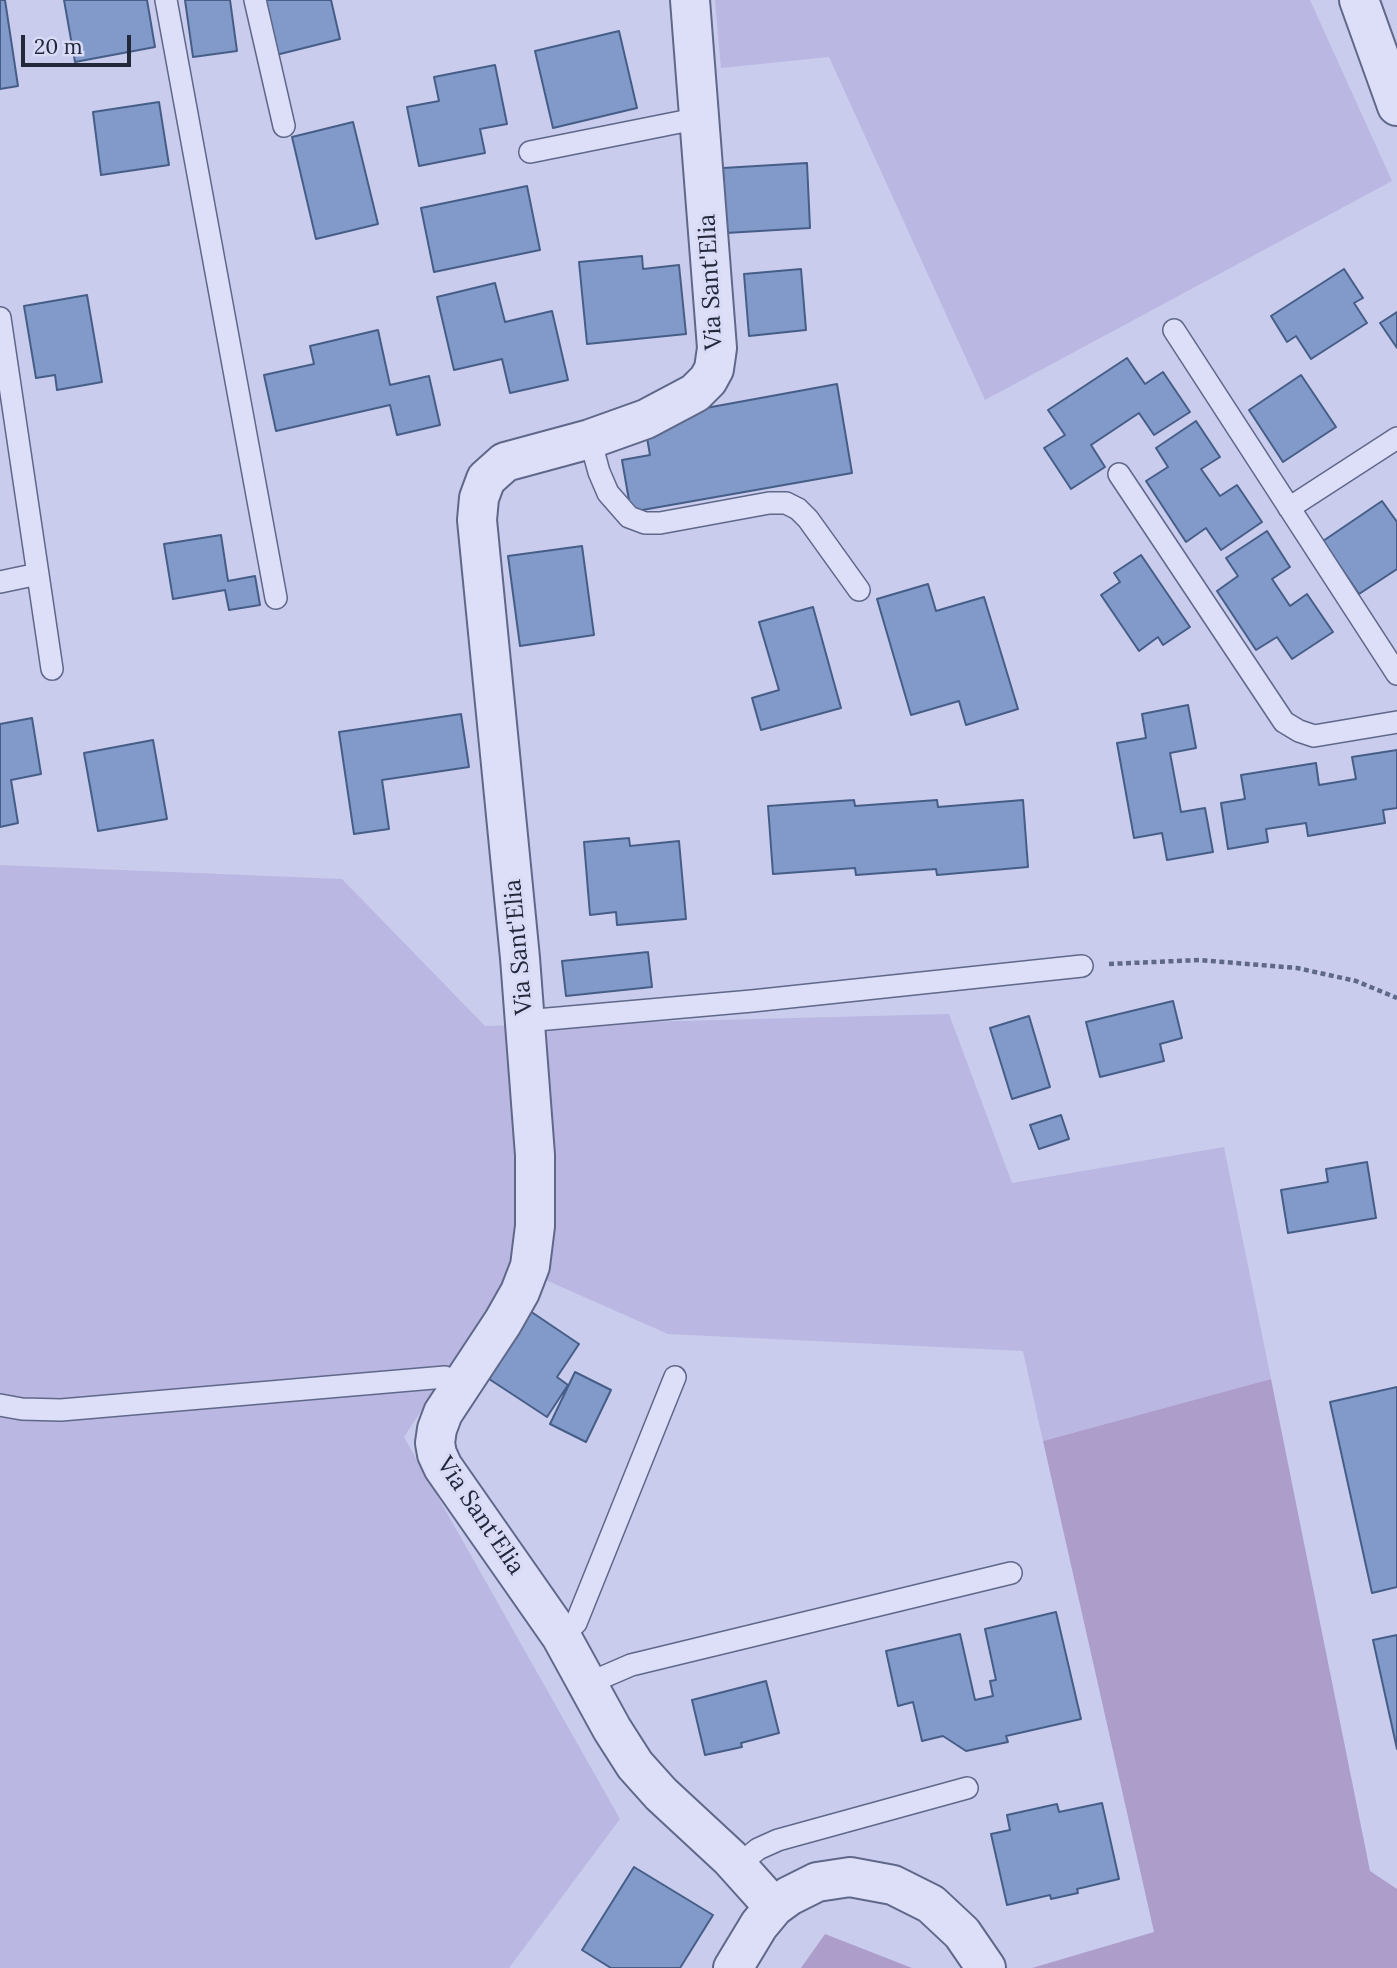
<!DOCTYPE html>
<html>
<head>
<meta charset="utf-8">
<style>
	body { margin:0 }
	#map { position:relative; width:1397px; height:1968px; overflow:hidden; background:#c9cced; font-family:Lora,serif }
	canvas { display:block }
	.scale { position:absolute; left:21px; top:35px; width:110px; height:32px; box-sizing:border-box; border:4px solid #21283a; border-top:0; padding-left:9px; font-size:21px; line-height:24px; white-space:nowrap; color:#21283a; -webkit-text-stroke:5px #d9daf5; paint-order:stroke }
</style>
</head>
<body>
<div id="map">
<canvas width="1397" height="1968"></canvas>
<div class="scale">20 m</div>
</div>
<script>
const c = document.querySelector('canvas').getContext('2d');
c.lineJoin = 'round';
function fillPath(path, color) { c.fillStyle = color; c.fill(path, 'evenodd'); }
const poly = rows => new Path2D(rows.map(r => 'M' + r).join(''));
function trace(path, color, width, dash) { c.strokeStyle = color; c.lineWidth = width; c.lineCap = dash ? 'butt' : 'round'; c.setLineDash(dash || []); c.stroke(path); }
function drawText(font, color, halo, rows, align = 'center') {
  c.font = font + ' Lora,serif'; c.lineWidth = 6; c.setLineDash([]); c.textBaseline = 'middle'; c.strokeStyle = halo; c.fillStyle = color; for (const [text, x, y, turn = 0] of rows) {
    c.save(); c.translate(x, y); c.rotate((+turn || 0) * Math.PI / 180); c.textAlign = isNaN(turn) ? turn : align; if (halo) c.strokeText(text, 0, 0); c.fillText(text, 0, 0); c.restore();
  }
}
const farmland = poly([
	[715,0,1310,0,1392,181,985,400,829,57,721,68],
	[0,865,342,879,485,1026,949,1014,1012,1183,1224,1147,1271,1379,1043,1441,1023,1351,668,1334,516,1267,404,1437,620,1819,509,1968,0,1968]
]);
const green = poly([
	[1271,1379,1370,1871,1397,1889,1397,1968,1032,1968,1154,1932,1043,1441],
	[825,1934,912,1968,801,1968]
]);
const building = poly([
	[0,0,5,0,18,86,0,89,0,0],
	[64,0,147,0,155,47,75,62,64,0],
	[185,0,230,0,237,51,193,57,185,0],
	[264,0,331,0,340,39,276,55,264,0],
	[619,31,637,108,553,128,535,51,619,31],
	[495,65,507,124,480,129,485,153,419,166,407,107,439,101,434,77,495,65],
	[159,102,169,165,101,175,93,112,159,102],
	[353,122,378,224,316,239,292,137,353,122],
	[807,163,810,228,726,233,723,168,807,163],
	[527,186,540,250,434,272,421,208,527,186],
	[642,256,643,269,679,265,686,334,587,344,579,262,642,256],
	[801,269,806,330,749,336,744,274,801,269],
	[1344,269,1363,298,1354,303,1367,323,1311,359,1296,336,1287,342,1271,316,1344,269],
	[495,283,505,322,552,311,568,380,510,393,502,359,454,370,437,297,495,283],
	[87,295,102,382,57,390,55,375,36,378,24,306,87,295],
	[1397,312,1397,348,1380,323,1397,312],
	[378,330,390,385,429,376,440,425,397,435,390,405,276,431,264,375,314,364,310,346,378,330],
	[1127,358,1145,384,1163,372,1190,412,1154,435,1139,413,1091,445,1105,467,1071,489,1044,448,1065,435,1048,410,1127,358],
	[1301,375,1336,427,1283,462,1249,410,1301,375],
	[837,384,852,473,631,512,622,460,650,455,646,432,695,410,837,384],
	[1196,421,1220,457,1201,469,1220,496,1237,485,1262,522,1221,550,1206,528,1186,542,1146,481,1168,467,1156,448,1196,421],
	[1382,501,1397,522,1397,569,1359,594,1323,541,1382,501],
	[1267,531,1290,567,1272,579,1290,606,1307,594,1333,632,1292,659,1277,637,1256,650,1217,591,1238,576,1226,558,1267,531],
	[221,535,228,581,255,576,260,605,229,610,225,590,173,599,164,544,221,535],
	[582,546,594,635,520,646,508,556,582,546],
	[1141,555,1190,627,1163,645,1158,637,1139,651,1101,595,1120,582,1114,573,1141,555],
	[928,584,936,611,984,597,1018,709,966,725,959,701,911,715,877,599,928,584],
	[813,607,841,708,761,730,752,698,779,690,759,622,813,607],
	[1188,705,1196,748,1170,753,1181,812,1205,808,1213,852,1167,860,1162,833,1134,838,1117,743,1146,738,1142,714,1188,705],
	[461,714,469,767,382,780,389,829,354,834,339,732,461,714],
	[32,718,41,774,11,780,18,823,0,827,0,724,32,718],
	[153,740,167,819,98,831,84,753,153,740],
	[1397,750,1397,808,1383,810,1385,823,1308,836,1306,823,1266,829,1268,842,1228,849,1221,803,1245,799,1241,775,1316,763,1319,785,1356,779,1352,757,1397,750],
	[854,800,855,806,937,800,938,807,1023,800,1028,867,937,875,936,869,856,875,855,868,773,874,768,806,854,800],
	[629,838,630,846,679,841,686,919,617,925,616,912,590,915,584,842,629,838],
	[648,952,652,987,566,996,562,961,648,952],
	[1173,1001,1182,1038,1160,1044,1164,1061,1100,1077,1086,1022,1173,1001],
	[1029,1016,1050,1087,1012,1099,990,1028,1029,1016],
	[1061,1115,1069,1139,1039,1149,1030,1125,1061,1115],
	[1367,1162,1376,1218,1288,1233,1281,1190,1328,1182,1326,1169,1367,1162],
	[527,1309,579,1344,557,1377,568,1385,547,1417,483,1375,527,1309],
	[575,1372,611,1390,586,1442,550,1424,575,1372],
	[1397,1387,1397,1587,1372,1593,1330,1402,1397,1387],
	[1056,1612,1081,1719,1006,1736,1008,1742,966,1751,943,1736,922,1741,913,1702,898,1706,886,1651,960,1634,975,1700,993,1696,990,1681,996,1680,985,1629,1056,1612],
	[1397,1635,1397,1749,1373,1640,1397,1635],
	[766,1681,779,1733,741,1743,742,1747,705,1755,692,1700,766,1681],
	[1102,1803,1119,1879,1077,1889,1078,1893,1051,1899,1050,1895,1007,1905,991,1834,1010,1830,1007,1815,1057,1804,1059,1812,1102,1803],
	[634,1867,713,1915,680,1968,611,1968,582,1950,634,1867]
]);
const path = poly([
	[1109,964,1199,960,1297,968,1356,981,1397,998]
]);
const lane = poly([
	[166,0,276,598],
	[255,0,284,126],
	[530,152,700,118],
	[0,318,52,669],
	[1174,330,1397,674],
	[590,439,599,472,608,493,629,517,645,523,660,523,769,503,786,503,798,509,808,519,859,590],
	[1119,474,1284,722,1299,731,1314,736,1397,722],
	[1289,508,1397,438],
	[0,582,38,574],
	[525,1021,752,1001,1082,966],
	[0,1405,22,1409,61,1410,445,1377,461,1384],
	[561,1636,576,1623,675,1377],
	[587,1684,631,1665,1011,1573],
	[737,1866,758,1849,778,1840,967,1788]
]);
const street = poly([
	[690,0,717,348,714,369,708,380,695,393,646,419,590,439,505,462,486,479,479,498,477,520,520,958,535,1155,535,1226,530,1266,520,1292,503,1322,443,1413,437,1429,435,1443,437,1454,443,1467,561,1636,612,1729,635,1765,661,1794,730,1858,774,1907],
	[1359,0,1397,106],
	[733,1968,759,1925,774,1907,789,1896,817,1882,850,1877,893,1885,931,1904,962,1933,986,1968]
]);
const streetNames = [
	["Via Sant'Elia",711,282,-93],
	["Via Sant'Elia",519,947,-95],
	["Via Sant'Elia",480,1516,56]
];
fillPath(farmland, '#bab7e2');
fillPath(green, '#ad9dcb');
fillPath(building, '#819ac9');
trace(building, '#465e87', 2);
trace(lane, '#5f6889', 24);
trace(street, '#5f6889', 42);
trace(path, '#5f6889', 4.5, [5, 3.5]);
trace(lane, '#dddef8', 21);
trace(street, '#dddef8', 38);
drawText('24px', '#21283a', '#d9daf5', streetNames);
</script>
</body>
</html>
